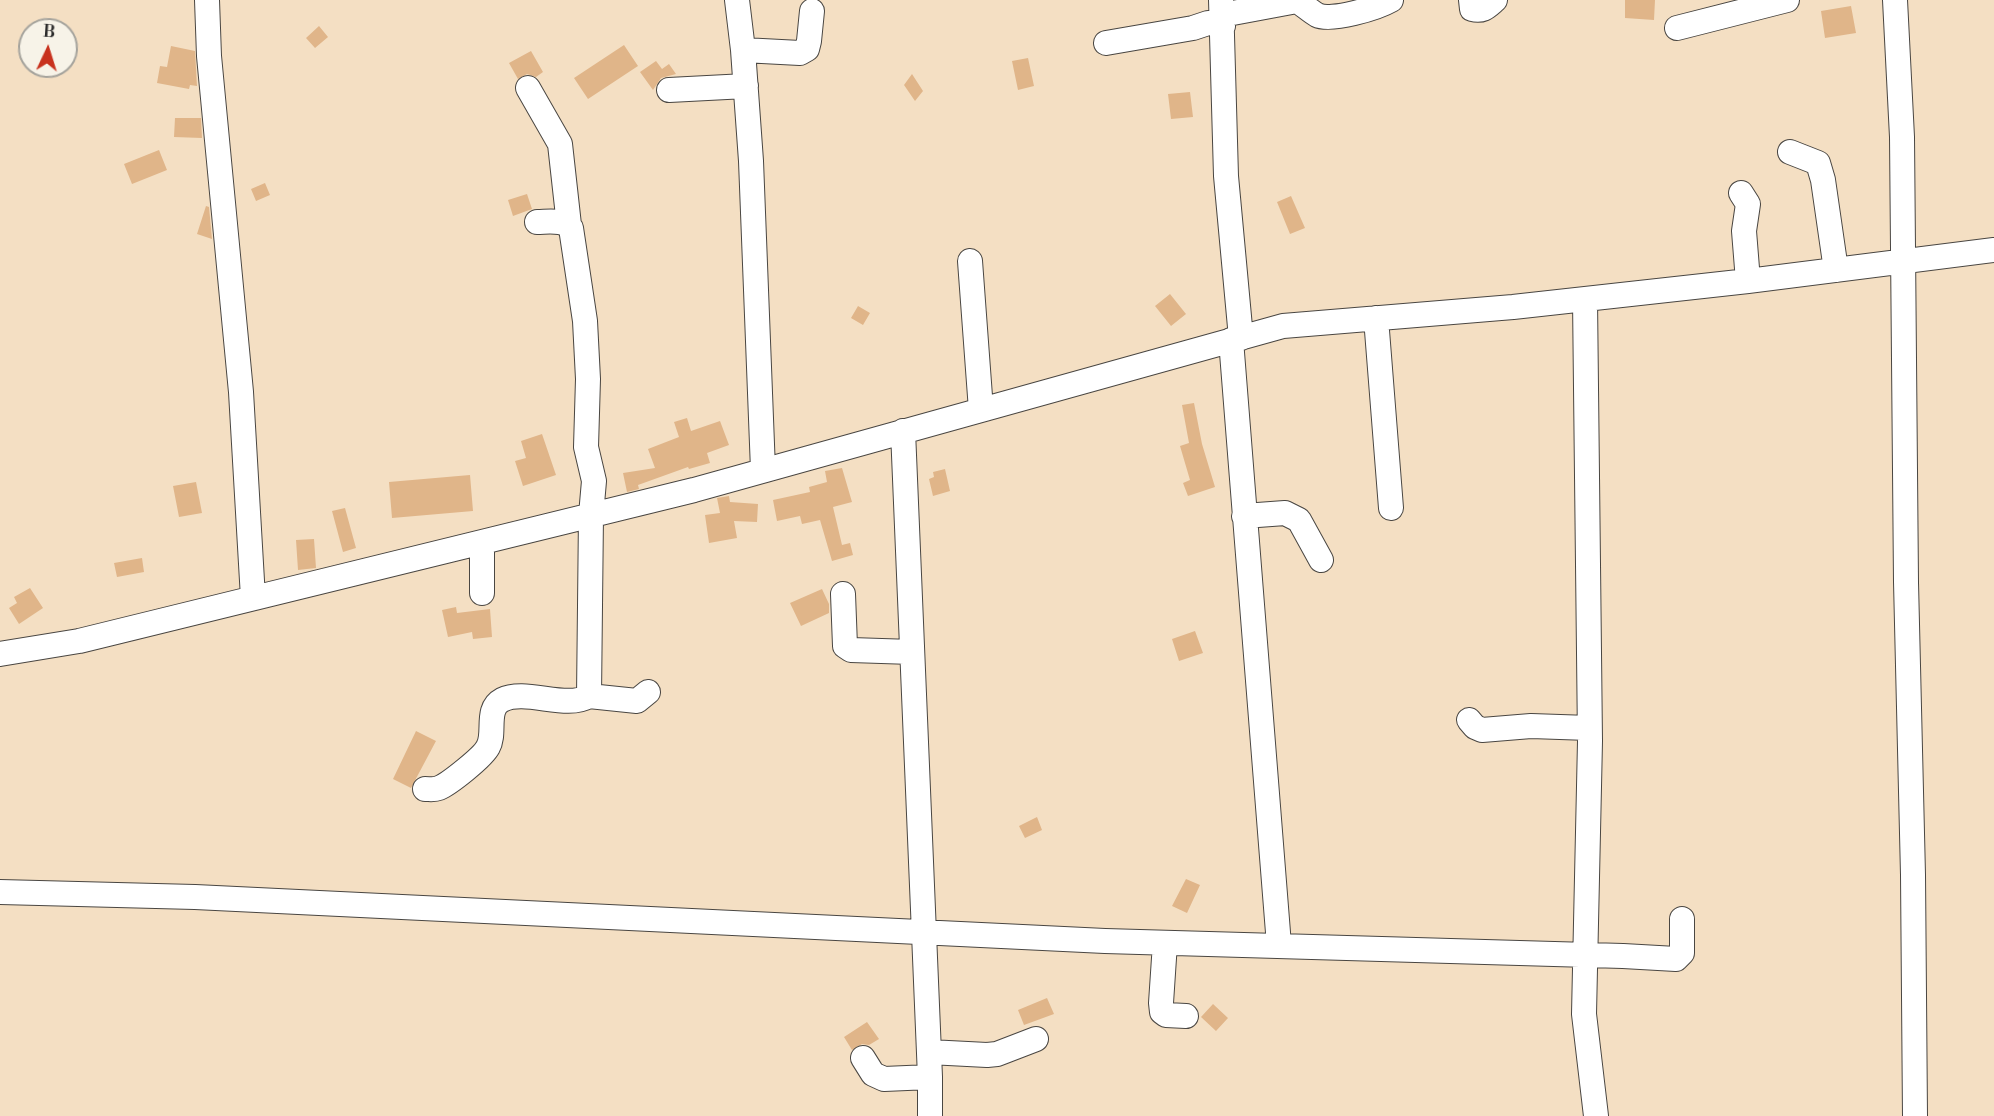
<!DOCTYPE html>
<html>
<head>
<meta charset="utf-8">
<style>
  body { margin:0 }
  #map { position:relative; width:1994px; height:1116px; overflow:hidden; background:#f4dfc3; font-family:"Libre Bodoni",serif }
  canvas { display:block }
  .north { position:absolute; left:18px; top:18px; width:60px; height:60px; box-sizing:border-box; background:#f7f3e8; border:2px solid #a5a39c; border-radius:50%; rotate:4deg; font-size:16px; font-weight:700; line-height:24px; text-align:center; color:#2b2b2b }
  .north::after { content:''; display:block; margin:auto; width:21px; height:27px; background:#c8321e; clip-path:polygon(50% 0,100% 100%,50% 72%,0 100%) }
</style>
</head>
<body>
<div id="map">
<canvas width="1994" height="1116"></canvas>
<div class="north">B</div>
</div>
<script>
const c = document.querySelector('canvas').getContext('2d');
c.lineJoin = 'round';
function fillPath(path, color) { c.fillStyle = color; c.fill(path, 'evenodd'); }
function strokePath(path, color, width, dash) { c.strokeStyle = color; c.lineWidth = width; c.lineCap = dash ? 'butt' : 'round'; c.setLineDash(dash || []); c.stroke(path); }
const building = new Path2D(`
  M1625,0H1655L1654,20L1625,18Z
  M1851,6L1856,33L1825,38L1821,11Z
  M319,26L328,37L315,48L306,38Z
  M624,45L638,66L588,99L574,78Z
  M171,46L195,51L197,86L190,85L189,89L157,83L160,66L167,67Z
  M531,51L543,72L536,77L527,74L518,79L509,63Z
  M1028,58L1034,86L1018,90L1012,61Z
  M656,61L662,69L669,64L676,74L661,78L653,90L640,72Z
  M912,74L923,91L915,101L904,85Z
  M1190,92L1193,117L1171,119L1168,94Z
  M175,118H201L202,138L174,137Z
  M159,150L167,170L132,184L124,164Z
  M265,183L270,195L256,201L251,189Z
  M527,194L532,209L513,216L508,200Z
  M1291,196L1305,228L1290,234L1277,202Z
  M206,206L209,207L212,239L197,234Z
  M1170,294L1186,314L1171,326L1155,306Z
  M858,306L870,313L863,325L851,318Z
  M1194,403L1202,444L1215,487L1188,496L1183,483L1190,480L1180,446L1189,443L1182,405Z
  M687,418L691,431L720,421L729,445L707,453L710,463L689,469L688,467L638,485L639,489L627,492L623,473L655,468L648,449L679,437L674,422Z
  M542,434L556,475L523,486L515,461L526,458L521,441Z
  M842,468L852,502L833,507L842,545L850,543L853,555L832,561L820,520L802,524L800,516L777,521L773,500L810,492L809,487L827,482L825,471Z
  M945,469L950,491L933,496L929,479L934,477L933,472Z
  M470,475L473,511L392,518L389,482Z
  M196,482L202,513L179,517L173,486Z
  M729,496L730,502L758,504L757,522L734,521L737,538L709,543L705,515L720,513L717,498Z
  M345,508L356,548L343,552L332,511Z
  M314,539L316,568L298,570L296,540Z
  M142,558L144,572L117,577L114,563Z
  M30,588L43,608L19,624L9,608L17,603L14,597Z
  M822,589L829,604V613L801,626L790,603Z
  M456,607L457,613L490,609L492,637L473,639L472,632L448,637L442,610Z
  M1195,631L1203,653L1179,661L1172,639Z
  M416,731L436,741L411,788L393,779Z
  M1037,817L1042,830L1025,838L1019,826Z
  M1186,879L1200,885L1187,913L1172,906Z
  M1047,998L1054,1014L1024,1025L1018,1010Z
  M1213,1004L1228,1018L1216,1031L1201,1017Z
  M867,1022L879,1039L869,1045L862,1044L852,1050L844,1037Z`);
const minor = new Path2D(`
  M207,0L209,56L241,392L253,598
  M737,0L743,50L751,161L763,470
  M1221,0L1226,176L1241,338
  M1471,0L1472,9C1483,12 1487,7 1495,0
  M1895,0L1902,137L1906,582L1913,875L1915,1116
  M1222,15L1297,1C1304,5 1310,11 1317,15C1331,22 1377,8 1391,0
  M1677,28L1787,0
  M1106,43L1193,28L1208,23H1214L1223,26
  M743,50L800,53L807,49L809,41L812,11
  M528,88L560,144L569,225
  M669,90L746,86
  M1790,152L1818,163L1823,180L1836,270
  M1741,193L1748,204L1744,231L1748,281
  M970,261L981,410
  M1585,299L1590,741L1584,1014L1596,1116
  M1376,318L1391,508
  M1231,340L1279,945
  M903,431L930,1077V1116
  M1244,516L1285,513L1299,520L1321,560
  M482,542V593
  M843,594L845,646L851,650L912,652
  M0,654L79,641L694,490L1283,326L1513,307L1748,281L1994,250
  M589,696L637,701L648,692
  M1469,720L1475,727L1482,730L1531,726L1589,728
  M425,789C430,789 434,790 439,788C449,784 483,757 488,747C496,733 485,709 502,700C526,688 566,710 589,696L591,515L594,481L586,447L588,379L585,321L571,228C563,219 548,222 537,222
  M0,892L195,897L1105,941L1623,956L1676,959L1682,953V919
  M1165,943L1161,1003L1162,1012L1166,1015L1186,1016
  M929,1052L987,1055L997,1054L1036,1039
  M863,1058L873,1074L884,1079L930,1077`);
fillPath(building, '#e0b589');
strokePath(minor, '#494642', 26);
strokePath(minor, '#fff', 24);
</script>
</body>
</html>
